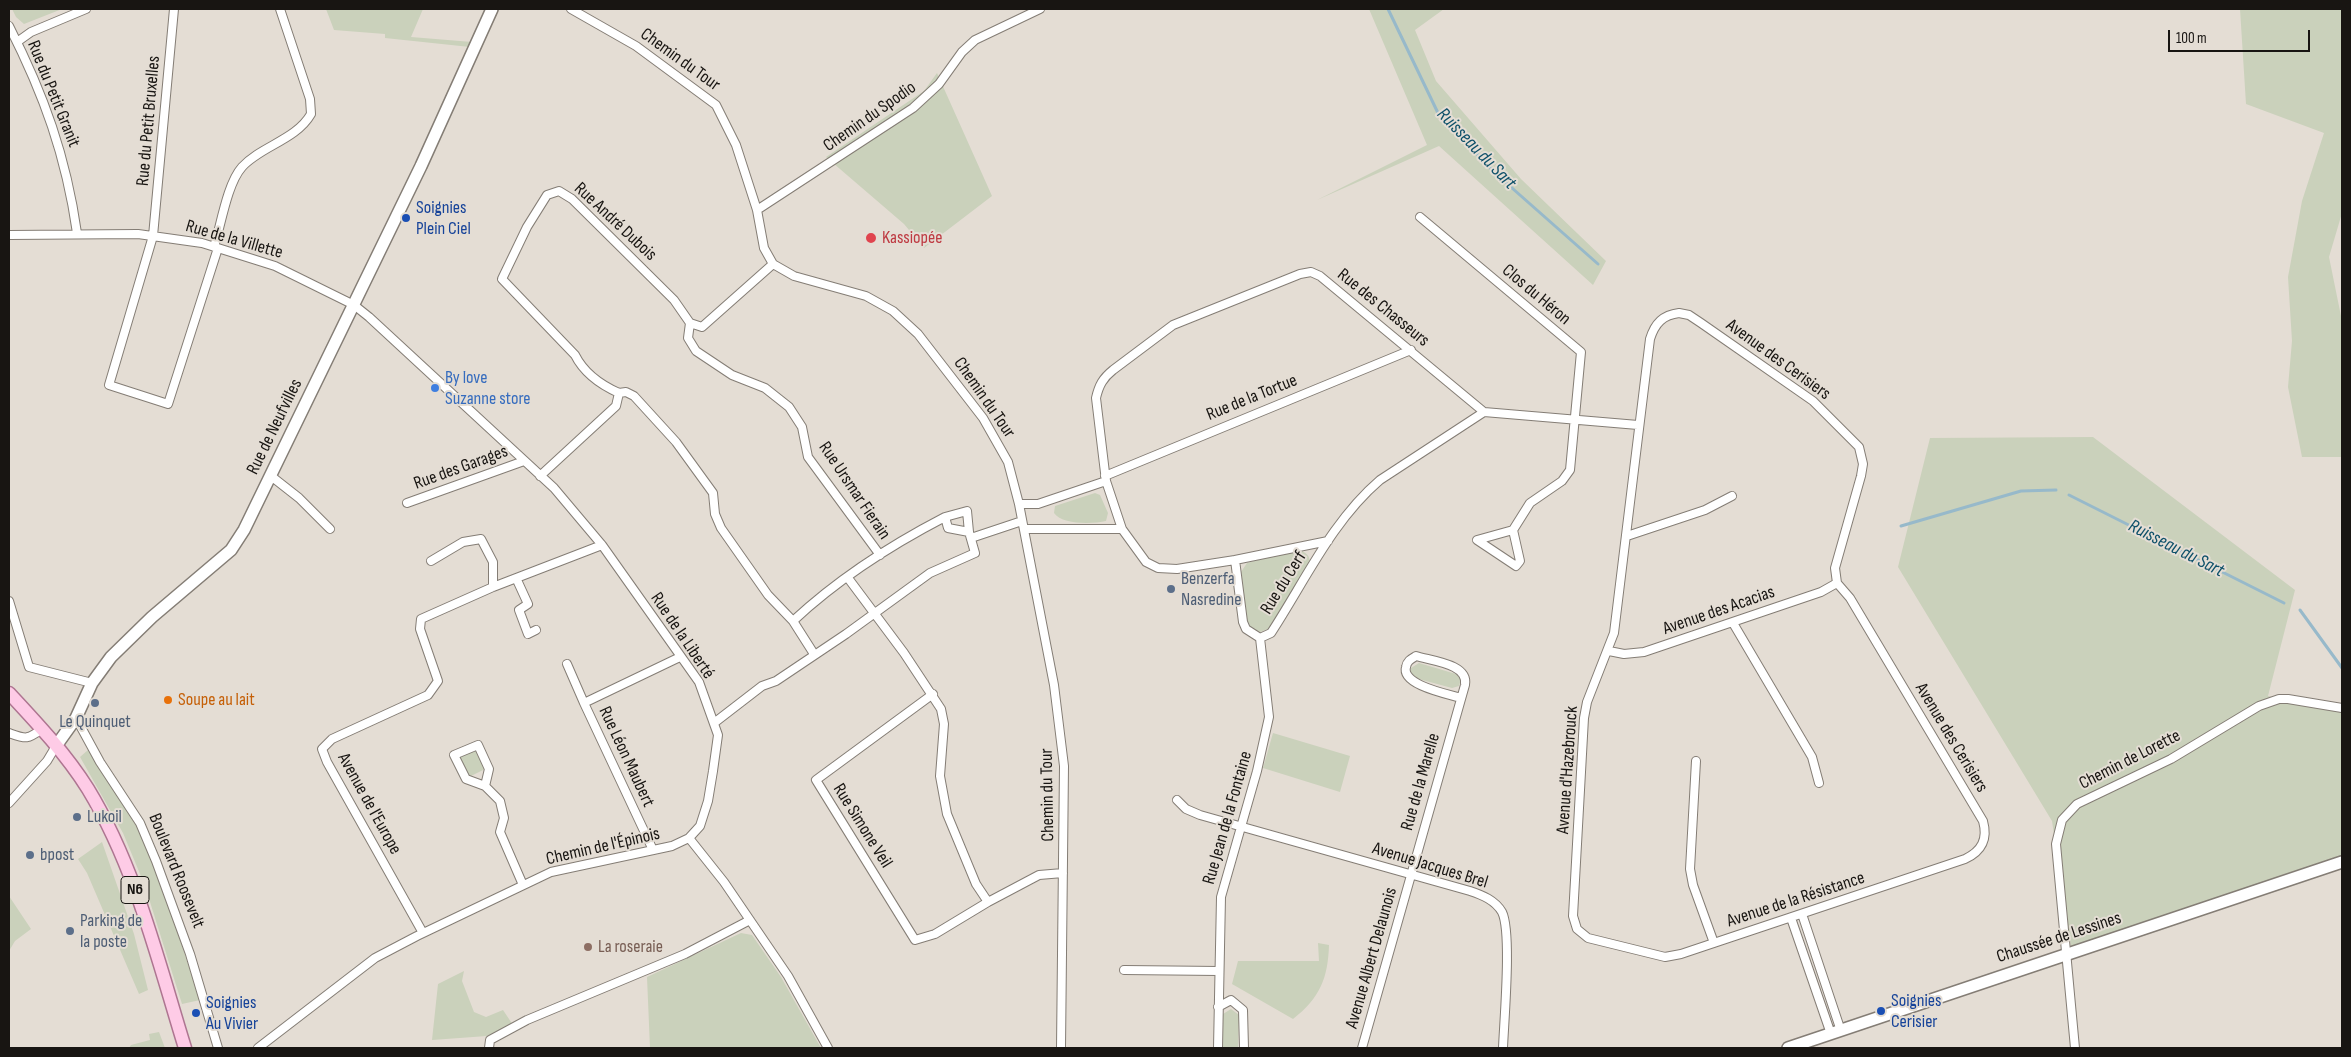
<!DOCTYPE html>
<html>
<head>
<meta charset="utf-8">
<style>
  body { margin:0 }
  #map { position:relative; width:2351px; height:1057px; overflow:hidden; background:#e4ddd4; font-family:"Sofia Sans Condensed",sans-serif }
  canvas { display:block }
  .frame { position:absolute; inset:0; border:10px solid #181512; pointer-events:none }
  .scale { position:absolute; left:2168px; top:30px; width:142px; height:22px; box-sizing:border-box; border:2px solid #181512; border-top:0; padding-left:6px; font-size:15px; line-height:18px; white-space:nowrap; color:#181512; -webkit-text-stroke:4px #e4ddd4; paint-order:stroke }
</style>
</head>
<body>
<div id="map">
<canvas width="2351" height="1057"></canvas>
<div class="frame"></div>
<div class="scale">100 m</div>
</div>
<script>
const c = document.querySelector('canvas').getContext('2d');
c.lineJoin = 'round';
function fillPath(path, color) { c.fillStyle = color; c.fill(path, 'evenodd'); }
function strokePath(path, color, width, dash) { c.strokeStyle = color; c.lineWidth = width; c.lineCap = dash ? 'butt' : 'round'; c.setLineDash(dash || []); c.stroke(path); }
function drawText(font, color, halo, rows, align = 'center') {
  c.font = font + ' "Sofia Sans Condensed",sans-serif'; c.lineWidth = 4; c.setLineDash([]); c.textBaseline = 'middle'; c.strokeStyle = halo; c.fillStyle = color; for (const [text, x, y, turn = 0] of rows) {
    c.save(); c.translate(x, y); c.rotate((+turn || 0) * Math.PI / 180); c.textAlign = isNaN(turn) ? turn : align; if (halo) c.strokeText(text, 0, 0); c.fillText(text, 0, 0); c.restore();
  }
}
const green = new Path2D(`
  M12,9H62L24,24L16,17Z
  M326,9H423L411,37L472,42L470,47L385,38V34L334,30Z
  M1369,9H1444L1415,30L1436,81L1521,179L1606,261L1593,285L1439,146L1317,200L1427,145Z
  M2240,9H2342V213L2329,257L2342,321V457H2302L2288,387L2292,341L2288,277L2302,201L2324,133L2246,104Z
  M937,73L992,196L924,248L904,224L826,157L924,91Z
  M2093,437L2295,590L2268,696L2342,711V857L2071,947L2052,821L1898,567L1930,438Z
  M1095,493L1100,495L1108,513L1106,521C1093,524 1062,525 1054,513L1055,506Z
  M1296,550C1306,551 1312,556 1309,567L1268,629L1260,632L1251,629L1247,620L1241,572L1247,563Z
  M1419,663L1456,674L1461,679L1459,686L1452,688L1415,678L1411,674V668Z
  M1273,733L1350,756L1340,792L1263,768Z
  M477,749L485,769L469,777L460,757Z
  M88,750L137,826L161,883L200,1000L182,1004L145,886L123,833L80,757Z
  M102,842L134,934L148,990L139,994L87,873L78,859Z
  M9,896L31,929L15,941L9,951Z
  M741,933L752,935L781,977L821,1048H650L647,977Z
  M1318,943L1329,945C1328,978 1320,998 1293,1019L1232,984L1238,961H1319Z
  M464,971L462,981L474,1012L486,1017L503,1010L513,1025L487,1036L432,1040L438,984Z
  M1231,1009L1239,1015L1238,1048H1222L1223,1014Z
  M159,1032L165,1048H129L131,1045L150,1040L149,1034Z`);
const stream = new Path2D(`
  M1388,9L1438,113L1495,173L1598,264
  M2069,495L2284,603
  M1901,526L2021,491L2056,490
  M2300,610L2342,668`);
const street = new Path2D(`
  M174,9L153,236L109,385L168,404L218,248
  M571,9L636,46L716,105L736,145L757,210L764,248L773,264L794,276L866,296L893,311L918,334L983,418L1008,462L1019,504L1054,685L1064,766L1061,1048
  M9,26C44,95 66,156 77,233
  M17,42L31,32L86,9
  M757,210L913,108L939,84L962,52L975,40L1040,9
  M1420,217L1581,352L1570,470L1562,481L1530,503L1513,530L1520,561L1516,566L1477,540L1513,530
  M9,235L138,234L202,243L275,266L354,305L369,317L554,488L602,545L699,682L718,735L713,771L708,801L700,826L689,838L672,846L551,872L417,936L375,958L258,1048
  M214,247C221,225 227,184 242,167C261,146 296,140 311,114L310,99L280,9
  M1679,313L1689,315L1701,323L1813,401L1859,447L1863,464L1861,476L1835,568L1837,583L1850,598L1983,821C1988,839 1982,851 1965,859L1681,954L1665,957L1588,938L1577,929L1573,916L1584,718L1587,702L1614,633L1650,339C1655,323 1663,315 1679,313Z
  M690,323L688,338L696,351L732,375L765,388L789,407L802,427L808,457L880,555
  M690,323L702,327L773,264
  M619,393C601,385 584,373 575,355L502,279L527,227L547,195L559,191L572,199L674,300L690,323
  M271,476L299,498L330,529
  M540,476L616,406L619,393L626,392L634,396L676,442L713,493L715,514L721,528L768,595L793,621L814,654
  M1105,476L1411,350
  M407,503L524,461
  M1019,504H1038L1106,481
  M945,517L967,511L969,532
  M1024,529H1122
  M1627,536L1705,510L1732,496
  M971,538L1022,521
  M1235,560L1177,569L1158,568L1146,562L1122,529L1106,481L1096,398C1099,385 1103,378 1113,370L1173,325L1300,274L1311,272L1320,276L1484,412L1638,425
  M431,561L463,542L481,539L493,562V587
  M848,578L904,653L941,709L944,724L940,776L947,814L976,884L988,902L1039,875L1063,873
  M517,580L528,604L519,610L528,634L536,630
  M9,601L29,667L92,683
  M1733,623L1812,757L1819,783
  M1260,638L1271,633C1305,581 1332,521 1380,480L1484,412
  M1260,638L1246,629L1243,622L1235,560L1328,541
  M1609,651L1624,654L1644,652L1821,592L1837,583
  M567,664L584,703
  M933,694L816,780L915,940L935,934L988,902
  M76,718L100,762L140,823L156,861L190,954L218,1048
  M714,723L762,686L776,681L846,634L930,573L975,553L969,532L948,528L945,517C891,545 838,579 793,621
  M9,733C26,739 27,740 42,729
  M1696,761L1690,869L1693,885L1714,943
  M485,786L466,779L454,755L478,745L489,769L485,786L500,801L504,818L500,832L523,885
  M1177,800L1186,809L1200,815L1470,891C1482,895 1495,900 1502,912C1512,932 1504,1021 1503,1048
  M9,803L47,761L56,746
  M689,838L724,882L788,976L828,1048
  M653,850L584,703L680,657
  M1802,914L1841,1031
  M1791,918L1831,1034
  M423,933L327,762L322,749L332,739L428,695L438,681L420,629L421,619L493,587L602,545
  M1124,970L1219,971
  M1218,1007L1231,1000L1243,1010L1244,1048
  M489,1048L490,1040L527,1020L685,954L750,920
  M1218,1048L1221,897L1257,771L1269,717L1260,638
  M1362,1048L1465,685C1469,664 1432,661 1416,656C1411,659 1407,661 1406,667C1401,685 1448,694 1461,698
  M2075,1048L2056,844L2062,820L2077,804L2171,759L2259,706L2279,699H2288L2342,708`);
const secondary = new Path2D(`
  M56,746L76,718L92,683L111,657L152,617L231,550L244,530L421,166L492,9
  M1788,1048L2342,862`);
const primary = new Path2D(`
  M9,693C37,723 66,754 88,789C136,868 158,961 185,1048`);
const markers = [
  [406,218,5,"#1a4fb4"],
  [871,238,6,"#e0444e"],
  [435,388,5,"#3f7fe0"],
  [1171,589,5,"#5c6f8a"],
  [168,700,5,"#e8710a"],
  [95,703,5,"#5c6f8a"],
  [77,817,5,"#5c6f8a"],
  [30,855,5,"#5c6f8a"],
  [70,931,5,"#5c6f8a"],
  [588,947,5,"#8d6e63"],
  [1881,1011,5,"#1a4fb4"],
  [196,1013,5,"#1a4fb4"]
];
const shields = [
  [135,890,28]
];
const shieldNames = [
  ["N6",135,890]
];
const streetNames = [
  ["Chemin du Tour",680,60,36],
  ["Rue du Petit Granit",53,94,68],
  ["Chemin du Spodio",870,117,-35],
  ["Rue du Petit Bruxelles",149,121,-85],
  ["Rue André Dubois",615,222,43],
  ["Rue de la Villette",234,240,16],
  ["Clos du Héron",1536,295,40],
  ["Rue des Chasseurs",1383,308,39],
  ["Avenue des Cerisiers",1778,360,36],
  ["Chemin du Tour",984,398,55],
  ["Rue de la Tortue",1252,398,-22],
  ["Rue de Neufvilles",275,427,-64],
  ["Rue des Garages",461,468,-20],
  ["Rue Ursmar Fierain",854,491,56],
  ["Rue du Cerf",1284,583,-58],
  ["Avenue des Acacias",1719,611,-19],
  ["Rue de la Liberté",682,636,56],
  ["Avenue des Cerisiers",1951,738,59],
  ["Rue Léon Maubert",626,757,65],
  ["Chemin de Lorette",2130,760,-27],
  ["Avenue d'Hazebrouck",1568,770,-86],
  ["Rue de la Marelle",1421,782,-74],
  ["Chemin du Tour",1048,795,-91],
  ["Avenue de l'Europe",369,804,61],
  ["Rue Jean de la Fontaine",1228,818,-74],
  ["Rue Simone Veil",862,826,58],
  ["Chemin de l'Épinois",603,847,-13],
  ["Avenue Jacques Brel",1430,866,17],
  ["Boulevard Roosevelt",176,871,68],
  ["Avenue de la Résistance",1796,900,-18],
  ["Chaussée de Lessines",2059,938,-18],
  ["Avenue Albert Delaunois",1372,958,-74]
];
const transitNames = [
  ["Soignies",416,208],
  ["Plein Ciel",416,229],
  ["Soignies",1891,1001],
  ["Cerisier",1891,1022],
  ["Soignies",206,1003],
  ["Au Vivier",206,1024]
];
const healthNames = [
  ["Kassiopée",882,238]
];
const shopNames = [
  ["By love",445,378],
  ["Suzanne store",445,399]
];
const serviceNames = [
  ["Benzerfa",1181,579],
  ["Nasredine",1181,600],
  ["Le Quinquet",95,722,"center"],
  ["Lukoil",87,817],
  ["bpost",40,855],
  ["Parking de",80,921],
  ["la poste",80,942]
];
const foodNames = [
  ["Soupe au lait",178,700]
];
const educationNames = [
  ["La roseraie",598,947]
];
const waterNames = [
  ["Ruisseau du Sart",1476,149,46],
  ["Ruisseau du Sart",2176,549,27]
];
fillPath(green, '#cad1bb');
strokePath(stream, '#97b9ca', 3);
strokePath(street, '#847d75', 10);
strokePath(secondary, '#847d75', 14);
strokePath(primary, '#ae7591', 15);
strokePath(street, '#fff', 8);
strokePath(secondary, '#fff', 11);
strokePath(primary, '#fecbe6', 12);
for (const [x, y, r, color] of markers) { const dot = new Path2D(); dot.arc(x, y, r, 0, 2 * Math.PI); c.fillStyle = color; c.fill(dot); strokePath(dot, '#e4ddd4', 2); }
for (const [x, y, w] of shields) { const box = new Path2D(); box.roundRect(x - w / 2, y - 13.5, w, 27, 4); c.fillStyle = '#e4ddd4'; c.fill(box); strokePath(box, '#181512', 1); }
drawText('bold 16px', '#181512', null, shieldNames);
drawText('18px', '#181512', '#e4ddd4', streetNames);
drawText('18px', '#164399', '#e4ddd4', transitNames, 'left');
drawText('18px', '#be3a42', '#e4ddd4', healthNames, 'left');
drawText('18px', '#366cbe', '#e4ddd4', shopNames, 'left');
drawText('18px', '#4e5e75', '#e4ddd4', serviceNames, 'left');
drawText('18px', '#c56008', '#e4ddd4', foodNames, 'left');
drawText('18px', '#785e54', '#e4ddd4', educationNames, 'left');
drawText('italic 19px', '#0f516a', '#e4ddd4', waterNames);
</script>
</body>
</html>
